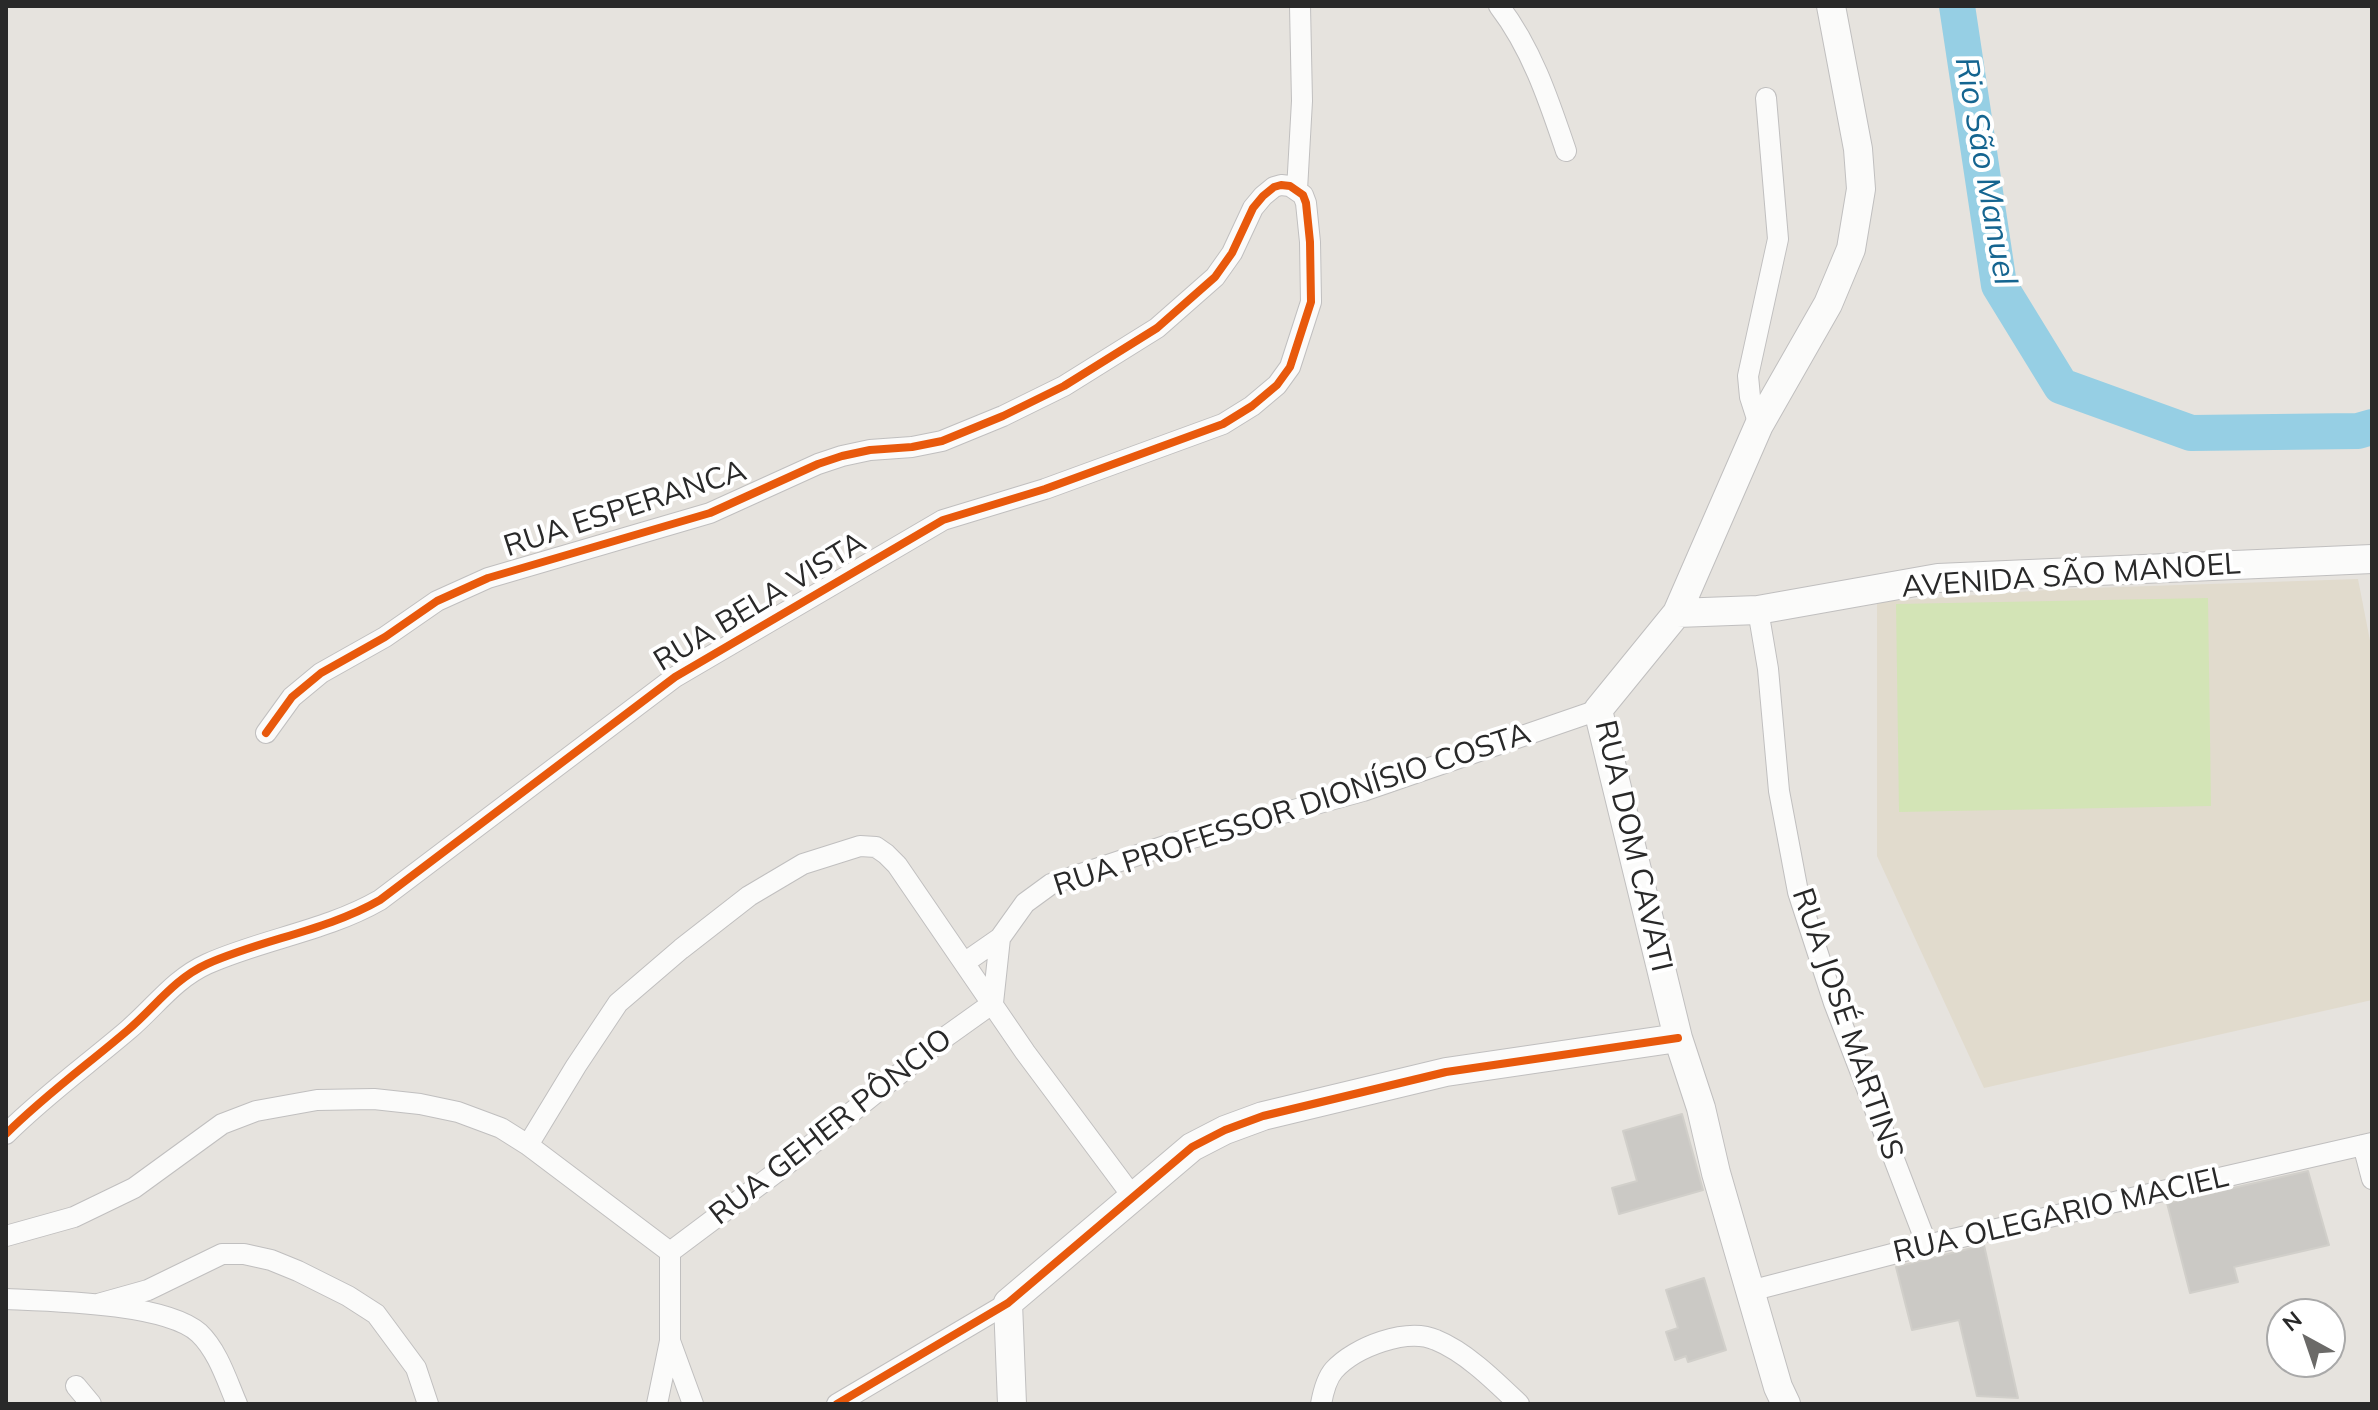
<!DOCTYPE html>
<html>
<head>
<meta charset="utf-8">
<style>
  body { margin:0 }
  #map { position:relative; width:2378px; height:1410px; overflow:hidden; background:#e6e3de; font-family:Mulish,sans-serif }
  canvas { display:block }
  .frame { position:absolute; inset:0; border:8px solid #292929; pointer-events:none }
  .north { position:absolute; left:2266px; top:1298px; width:80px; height:80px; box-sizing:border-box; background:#fff; border:2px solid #a9a9a9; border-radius:50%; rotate:320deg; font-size:22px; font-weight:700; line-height:32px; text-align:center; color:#292929 }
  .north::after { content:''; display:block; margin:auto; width:28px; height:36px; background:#6b6a68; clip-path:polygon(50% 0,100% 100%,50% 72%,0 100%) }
</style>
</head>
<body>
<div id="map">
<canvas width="2378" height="1410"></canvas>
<div class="frame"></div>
<div class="north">N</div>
</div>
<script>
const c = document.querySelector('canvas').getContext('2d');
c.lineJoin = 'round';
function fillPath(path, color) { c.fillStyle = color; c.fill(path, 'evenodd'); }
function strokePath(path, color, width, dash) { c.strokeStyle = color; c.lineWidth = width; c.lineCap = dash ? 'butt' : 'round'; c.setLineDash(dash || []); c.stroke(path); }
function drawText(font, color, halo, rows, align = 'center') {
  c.font = font + ' Mulish,sans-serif'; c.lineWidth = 8; c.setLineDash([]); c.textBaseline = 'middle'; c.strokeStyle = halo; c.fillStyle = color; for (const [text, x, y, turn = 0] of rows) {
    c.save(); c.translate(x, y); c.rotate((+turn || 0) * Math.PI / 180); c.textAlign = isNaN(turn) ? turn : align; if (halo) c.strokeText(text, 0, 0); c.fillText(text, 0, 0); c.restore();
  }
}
const education = new Path2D(`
  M2358,579L2372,651V1000L1984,1088L1877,856V602L2061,589Z`);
const pitch = new Path2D(`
  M2208,598L2211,806L1899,812L1896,604Z`);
const river = new Path2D(`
  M1957,6L1999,285L2061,386L2191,433L2358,431L2372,427`);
const building = new Path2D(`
  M1682,1114L1703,1190L1619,1214L1612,1188L1637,1181L1623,1131Z
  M2308,1171L2329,1245L2234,1267L2238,1282L2190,1293L2167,1203Z
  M1984,1245L2018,1398L1977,1396L1959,1320L1912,1330L1896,1267Z
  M1704,1278L1726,1350L1688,1362L1686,1356L1675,1360L1666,1332L1678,1328L1666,1290Z`);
const street = new Path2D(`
  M1499,6C1532,49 1549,101 1566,151
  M1297,190L1302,101L1300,6
  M1759,425L1750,397L1748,376L1778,239L1766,98
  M1758,610L1768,669L1779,791L1798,892L1834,1003L1927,1245
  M964,963L1000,938L1025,903L1051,884L1174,843L1363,791L1598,710
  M6,1134C44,1096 87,1065 128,1030C155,1007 174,979 207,964C263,939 326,931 380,900L675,677L943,520L1045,489L1223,424L1252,406L1277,385L1290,367L1311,302L1310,242L1306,203L1303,195L1290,186L1281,185L1274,187L1263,196L1253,208L1232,253L1215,277L1157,328L1064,386L1003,416L942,441L912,447L870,450L842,456L818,464L710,513L488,578L437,601L385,637L321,673L292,697L266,733
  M528,1145L576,1066L618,1003L681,949L749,896L803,864L860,846L876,847L886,854L897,865L1025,1052L1133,1197
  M2363,1145L2372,1179
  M6,1236L74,1217L134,1188L222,1124L256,1111L317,1100L374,1099L420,1104L458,1112L501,1128L528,1145L670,1252
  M670,1252L786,1165L944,1038L993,1003L1000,938
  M1750,1291L1927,1245L2372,1143
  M6,1299C52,1301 166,1303 199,1333C218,1351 227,1381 237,1404
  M98,1304L148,1290L222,1254H244L271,1260L298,1271L348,1296L376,1314L416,1368L428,1404
  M670,1341L693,1404
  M76,1386L91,1404
  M657,1404L670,1341V1252
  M837,1404L1008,1303
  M1321,1404C1323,1393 1326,1379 1334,1370C1355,1347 1407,1327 1436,1340C1466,1352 1496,1382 1519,1404`);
const secondary = new Path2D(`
  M1677,613L1758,610L1938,578L2372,559
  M1012,1404L1008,1303L1192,1147L1225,1130L1263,1116L1446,1072L1678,1038
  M1786,1404L1778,1387L1716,1173L1701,1108L1678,1038L1598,710L1677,613L1759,425L1828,304L1851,249L1861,189L1858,149L1831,6`);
const cycleway = new Path2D(`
  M6,1134C44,1096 87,1065 128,1030C155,1007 174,979 207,964C263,939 326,931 380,900L675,677L943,520L1045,489L1223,424L1252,406L1277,385L1290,367L1311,302L1310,242L1306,203L1303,195L1290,186L1281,185L1274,187L1263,196L1253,208L1232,253L1215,277L1157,328L1064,386L1003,416L942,441L912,447L870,450L842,456L818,464L710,513L488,578L437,601L385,637L321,673L292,697L266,733
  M837,1404L1008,1303L1192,1147L1225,1130L1263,1116L1446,1072L1678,1038`);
const streetNames = [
  ["RUA ESPERANCA",625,509,-18],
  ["AVENIDA SÃO MANOEL",2071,576,-4],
  ["RUA BELA VISTA",760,602,-31],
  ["RUA PROFESSOR DIONÍSIO COSTA",1292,810,-18],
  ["RUA DOM CAVATI",1633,846,77],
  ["RUA JOSÉ MARTINS",1847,1024,71],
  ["RUA GEHER PÔNCIO",831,1127,-38],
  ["RUA OLEGARIO MACIEL",2061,1215,-13]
];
const waterNames = [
  ["Rio São Manuel",1985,171,80]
];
fillPath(education, '#e1dbcd');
fillPath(pitch, '#d3e4b6');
strokePath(river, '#96cfe4', 36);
fillPath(building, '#cbc9c5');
strokePath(building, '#d1cfca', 2);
strokePath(street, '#c0bfbf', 22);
strokePath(secondary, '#c0bfbf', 30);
strokePath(street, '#fbfbfa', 20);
strokePath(secondary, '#fbfbfa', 28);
strokePath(cycleway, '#e8590c', 8);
drawText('30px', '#292929', '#fff', streetNames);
drawText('italic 32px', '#156590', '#fff', waterNames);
</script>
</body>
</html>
